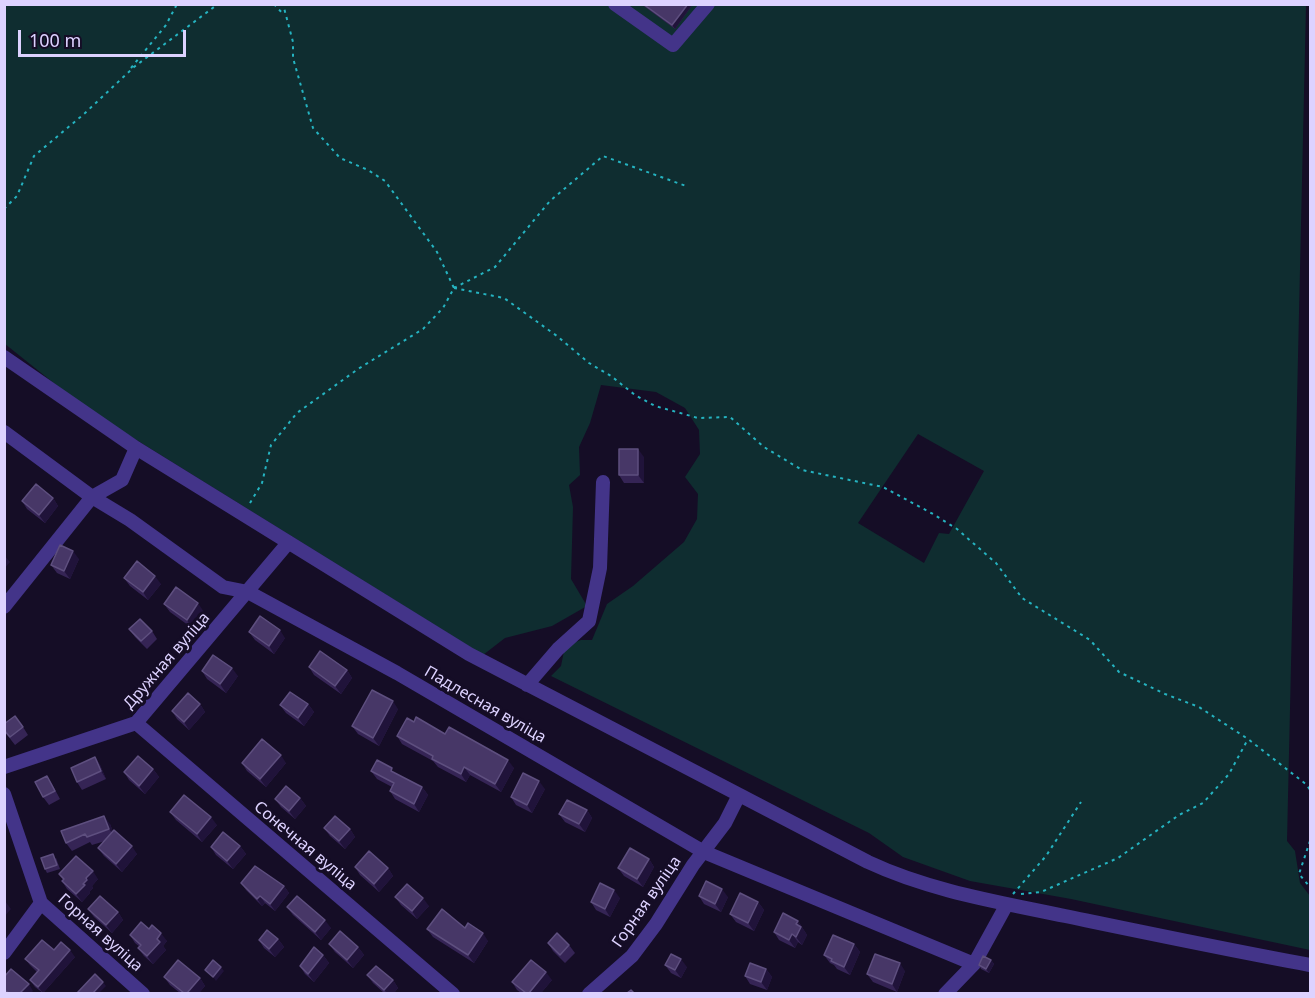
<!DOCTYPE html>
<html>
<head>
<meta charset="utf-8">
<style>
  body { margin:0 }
  #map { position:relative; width:1315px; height:998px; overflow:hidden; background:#150d26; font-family:"Noto Sans",sans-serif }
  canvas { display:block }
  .frame { position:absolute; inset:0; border:6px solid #ddd2ff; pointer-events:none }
  .scale { position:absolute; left:18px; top:30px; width:168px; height:27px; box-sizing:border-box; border:3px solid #ddd2ff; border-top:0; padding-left:8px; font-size:18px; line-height:21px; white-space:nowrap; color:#ddd2ff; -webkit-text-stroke:4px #150d26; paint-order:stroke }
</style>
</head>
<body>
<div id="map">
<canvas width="1315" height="998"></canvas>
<div class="frame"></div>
<div class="scale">100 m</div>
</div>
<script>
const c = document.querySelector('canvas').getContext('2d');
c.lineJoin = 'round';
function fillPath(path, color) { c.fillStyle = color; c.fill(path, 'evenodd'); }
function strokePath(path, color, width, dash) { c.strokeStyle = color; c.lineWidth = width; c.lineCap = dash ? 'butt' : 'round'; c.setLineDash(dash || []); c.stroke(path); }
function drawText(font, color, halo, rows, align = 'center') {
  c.font = font + ' "Noto Sans",sans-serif'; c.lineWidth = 6; c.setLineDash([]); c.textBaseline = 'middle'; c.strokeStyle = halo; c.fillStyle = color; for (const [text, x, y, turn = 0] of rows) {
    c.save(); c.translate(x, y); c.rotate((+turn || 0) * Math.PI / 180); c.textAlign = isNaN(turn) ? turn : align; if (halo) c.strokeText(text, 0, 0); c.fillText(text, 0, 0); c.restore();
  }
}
const green = new Path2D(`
  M4,5H1306L1287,841L1295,851L1300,883L1310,896V950L1071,899L970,881L903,857L869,833L551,676L561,666L565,646L581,640H592L607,604L633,586L684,542L697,519L698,494L685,477L700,454L699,430L685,408L656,392L601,385L590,423L579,447L580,475L569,485L573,507L571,579L587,606L552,626L505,638L483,655L85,408L5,344ZM918,434L984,471L949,534L939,533L924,563L858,523Z`);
const path = new Path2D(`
  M274,4L284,15
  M131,68L166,25L177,4
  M4,209L17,196L34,156L84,114L134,67L218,4
  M454,288L504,298L557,336L589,363L611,376L635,395L655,406L698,418L730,417L764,447L802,470L883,487L933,514L957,529L996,563L1022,598L1090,640L1119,672L1165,694L1199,707L1248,739L1307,785L1310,790
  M454,288L495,267L550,201L603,156L686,186
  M250,503L262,483L271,445L297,413L358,369L423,329L443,308L454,288L437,252L385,181L368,170L340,158L313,128L293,58V42L283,4
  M1310,841L1299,874L1310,887
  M1013,894L1046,856L1081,802
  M1021,894L1041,892L1118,858L1179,815L1203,803L1229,774L1248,739`);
const minor = new Path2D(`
  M615,4L673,45L708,4
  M4,357L136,448L469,654L868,862C930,891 999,902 1065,916C1147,933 1228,950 1310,965
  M4,432L92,497L130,520L223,587L248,592L397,673L704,852L974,964
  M4,607L92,497L122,480L136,448
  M527,685L558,649L589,621L600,568L603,482
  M136,723L453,994
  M4,767L136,723L288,543
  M4,794L41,903L143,994
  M4,953L41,903
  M589,994L632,956L656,924L693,865L725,823L739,795
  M945,994L974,964L1007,904`);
const wall = new Path2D(`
  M641,4H693L675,29Z
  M644,457V483H624L619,475Z
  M53,498L58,506L45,523L27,509L22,501Z
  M79,559L70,579L57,573L51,565Z
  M124,578L161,584L148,600L130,586Z
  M164,604L204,612L192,628L170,612Z
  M129,629L152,631L157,639L147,649L135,637Z
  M249,632L285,638L274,654L255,640Z
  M309,667L347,670L352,678L341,694L314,675Z
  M202,671L238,676L226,693L207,679Z
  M200,704L205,712L189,730L177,719L172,711Z
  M308,704L314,712L304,726L286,713L280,705Z
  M398,709L379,746L358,734L352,726Z
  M414,722L445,734L514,768L501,792L470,775L466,782L438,767L433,761L402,744L397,736Z
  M23,727L28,735L15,745L4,731Z
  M95,757L100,765L106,779L82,790L77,782Z
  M242,763H286L266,787L247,771Z
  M153,769L159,777L145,794L129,780L124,772Z
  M371,771L395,773L422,787L428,795L419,812L395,799L390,791L392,787L377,779Z
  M47,776L52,784L60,799L49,805L43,797Z
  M545,789L532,813L516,805L511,797Z
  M300,798L306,806L295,819L281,807L275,799Z
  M587,810L592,818L585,832L565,822L559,814Z
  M170,812L217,825L202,842L176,820Z
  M110,824L113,832L137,854L122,872L104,856L98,848L105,841L92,845L90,842L72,851L66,843L61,831Z
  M324,828L350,829L355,837L345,849L330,836Z
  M240,846L246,854L233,869L216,855L211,847Z
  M56,858L60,869L47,873L45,869Z
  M649,859L654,867L643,887L624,876L618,868Z
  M355,867L388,868L393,876L379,892L360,875Z
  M59,874L98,879L92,886L93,888L89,892L90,893L82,902L67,889L62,881L63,880Z
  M241,883L284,886L289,893L275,911L265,903L262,906L246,890Z
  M699,896L728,897L721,912L704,904Z
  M395,897L429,906L417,919L401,905Z
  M620,898L610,917L596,910L591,902Z
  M758,902L764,910L754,931L736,922L730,914Z
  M287,907L331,928L321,940L293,915Z
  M88,909L118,912L123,920L112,933L94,917Z
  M798,921L807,935L802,945L798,942L795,948L779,940L774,932Z
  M465,928L488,941L474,963L433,937L427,929Z
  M149,929L167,941L163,946L166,950L153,964L144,956L138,948L140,947L135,943L130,935Z
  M278,939L284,947L275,957L264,948L259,940Z
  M548,943L569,945L575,953L565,963L553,951Z
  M329,944L358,947L364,955L353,968L335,952Z
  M854,944L860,952L850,975L837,969L834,965L830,963L824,955Z
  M54,950L75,957L43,993L35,987L30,980L37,972L30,965L25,959Z
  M323,955L329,963L314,982L305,974L300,966Z
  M991,960L994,964L989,973L981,969L979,965Z
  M665,965L687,967L681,978L671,973Z
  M766,969L772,977L767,990L750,984L745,976Z
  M905,971L897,992L873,982L867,974Z
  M367,975L393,980L398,988L394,993H384L373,983Z
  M164,977L200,978L205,986L199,993H180L170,985Z
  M552,980L541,993H521L517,990L512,982Z`);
const shadedWall = new Path2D(`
  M688,4H693L675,29L672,25Z
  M638,449L644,457V483L638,475Z
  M53,498L58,506L45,523L39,515Z
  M73,551L79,559L70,579L64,571Z
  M4,555L10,562L4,569Z
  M155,576L161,584L148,600L143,592Z
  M198,603L204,612L192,628L187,620Z
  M280,630L285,638L274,654L269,646Z
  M232,668L238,676L226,693L220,684Z
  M347,670L352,678L341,694L335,686Z
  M393,701L398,709L379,746L373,738Z
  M200,704L205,712L189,730L184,722Z
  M308,704L314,712L304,726L298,718Z
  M281,755L286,763L266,787L260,779Z
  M95,757L100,765L106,779L101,771Z
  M508,760L514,768L501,792L495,784Z
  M464,767L470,775L466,782L461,774Z
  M153,769L159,777L145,794L139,786Z
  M539,781L545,789L532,813L527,805Z
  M422,787L428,795L419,812L414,804Z
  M300,798L306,806L295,819L289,811Z
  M587,810L592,818L585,832L579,824Z
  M104,816L110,824L115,837L109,829Z
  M211,817L217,825L202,842L197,834Z
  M350,829L355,837L345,849L339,841Z
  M132,846L137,854L122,872L116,864Z
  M240,846L246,854L233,869L227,861Z
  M649,859L654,867L643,887L637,879Z
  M388,868L393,876L379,892L374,884Z
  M93,871L98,879L92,886L93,888L89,892L90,893L82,902L76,894L83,884L86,878Z
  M284,886L289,893L275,911L270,904Z
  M722,889L728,897L721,912L715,904Z
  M614,890L620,898L610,917L605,909Z
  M260,896L265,903L262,906L257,899Z
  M423,898L429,906L417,919L412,911Z
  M5,901L11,909L4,917V902Z
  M758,902L764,910L754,931L748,923Z
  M118,912L123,920L112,933L106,925Z
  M325,920L331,928L321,940L315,932Z
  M798,921L807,935L802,945L796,937V924Z
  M161,933L167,941L163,946L166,950L153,964L147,956L157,939Z
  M483,933L488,941L474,963L468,955Z
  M792,934L798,942L795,948L789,940Z
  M278,939L284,947L275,957L269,949Z
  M854,944L860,952L850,975L844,967Z
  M358,947L364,955L353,968L347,960Z
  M70,950L75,957L43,993L38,987Z
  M323,955L329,963L314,982L308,974Z
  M681,959L687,967L681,978L675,970Z
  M991,960L994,964L989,973L986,969Z
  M900,963L905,971L897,992L892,984Z
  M221,967L224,971L216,981L213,977Z
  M766,969L772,977L767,990L761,982Z
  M546,972L552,980L541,993H529Z
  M200,978L205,986L199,993H187Z
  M393,980L398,988L394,993H387L384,990Z
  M103,982L106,986L99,993H93Z
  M29,984L33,991L31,993H20Z`);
const building = new Path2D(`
  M643,4H688L672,25Z
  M619,449H638V475H619Z
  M36,484L53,498L39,515L22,501Z
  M60,545L73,551L64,571L51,565Z
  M137,561L155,576L143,592L124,578Z
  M176,587L198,603L187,620L164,604Z
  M260,616L280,630L269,646L249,632Z
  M140,619L152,631L141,641L129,629Z
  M320,651L347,670L335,686L309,667Z
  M213,655L232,668L220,684L202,671Z
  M372,690L393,701L373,738L352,726Z
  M290,692L308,704L298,718L280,705Z
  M188,693L200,704L184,722L172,711Z
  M15,716L23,727L10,737L4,730V724Z
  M416,717L445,734L449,727L508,760L495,784L464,767L461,774L432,759L433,756L397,736L407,718L414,722Z
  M262,739L281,755L260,779L242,763Z
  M138,756L153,769L139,786L124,772Z
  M95,757L101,771L77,782L71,768Z
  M377,760L392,768L391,771L422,787L414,804L390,791L394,783L371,771Z
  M523,773L539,781L527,805L511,797Z
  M47,776L55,791L43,797L35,782Z
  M286,786L300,798L289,811L275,799Z
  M184,795L211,817L197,834L170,812Z
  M567,800L587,810L579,824L559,814Z
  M104,816L109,829L87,837L85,834L66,843L61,831Z
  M335,816L350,829L339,841L324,828Z
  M114,830L132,846L116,864L98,848Z
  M223,832L240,846L227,861L211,847Z
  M630,848L649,859L637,879L618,868Z
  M369,851L388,868L374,884L355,867Z
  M53,854L57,865L45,869L41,858Z
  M76,856L93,871L86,878L87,880L83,884L85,885L76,894L62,881L64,879L59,874Z
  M255,866L284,886L270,904L260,896L257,899L241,883Z
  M706,881L722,889L715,904L699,896Z
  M600,883L614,890L605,909L591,902Z
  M407,884L423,898L412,911L395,897Z
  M740,893L758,902L748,923L730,914Z
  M100,896L118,912L106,925L88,909Z
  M297,896L325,920L315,932L287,907Z
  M442,909L465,928L468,923L483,933L468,955L427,929Z
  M783,913L798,921L796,924L801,927L796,937L792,934L789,940L774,932Z
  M141,922L149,929L152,925L161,933L157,939L160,942L147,956L138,948L141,945L130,935Z
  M267,930L278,939L269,949L259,940Z
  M340,931L358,947L347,960L329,944Z
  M557,933L569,945L560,955L548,943Z
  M833,935L854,944L844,967L831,961L832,959L824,955Z
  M42,940L54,950L61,942L70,950L38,987L30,980L39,970L25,959Z
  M314,947L323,955L308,974L300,966Z
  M671,954L681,959L675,970L665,965Z
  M875,954L900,963L892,984L867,974Z
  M983,956L991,960L986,969L979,965Z
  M178,960L200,978L187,993H184L164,977Z
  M213,960L221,967L213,977L205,970Z
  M531,960L546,972L529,993H526L512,982Z
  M750,963L766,969L761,982L745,976Z
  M376,966L393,980L384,990L367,975Z
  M11,969L29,984L20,993H9L6,991L4,993V977Z
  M95,974L103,982L93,993H77Z
  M631,990L634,993H627Z`);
const streetNames = [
  ["Дружная вуліца",167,661,-49],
  ["Падлесная вуліца",485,705,30],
  ["Сонечная вуліца",305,846,40],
  ["Горная вуліца",647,902,-55],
  ["Горная вуліца",100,933,42]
];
fillPath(green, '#0f2d30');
strokePath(path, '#25b3c0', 2, [3, 4.5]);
strokePath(minor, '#433489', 14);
fillPath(wall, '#352455');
fillPath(shadedWall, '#20133a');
fillPath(building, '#473767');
strokePath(building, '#5e4f7f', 1.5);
drawText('16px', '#ddd2ff', '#150d26', streetNames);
</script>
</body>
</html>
